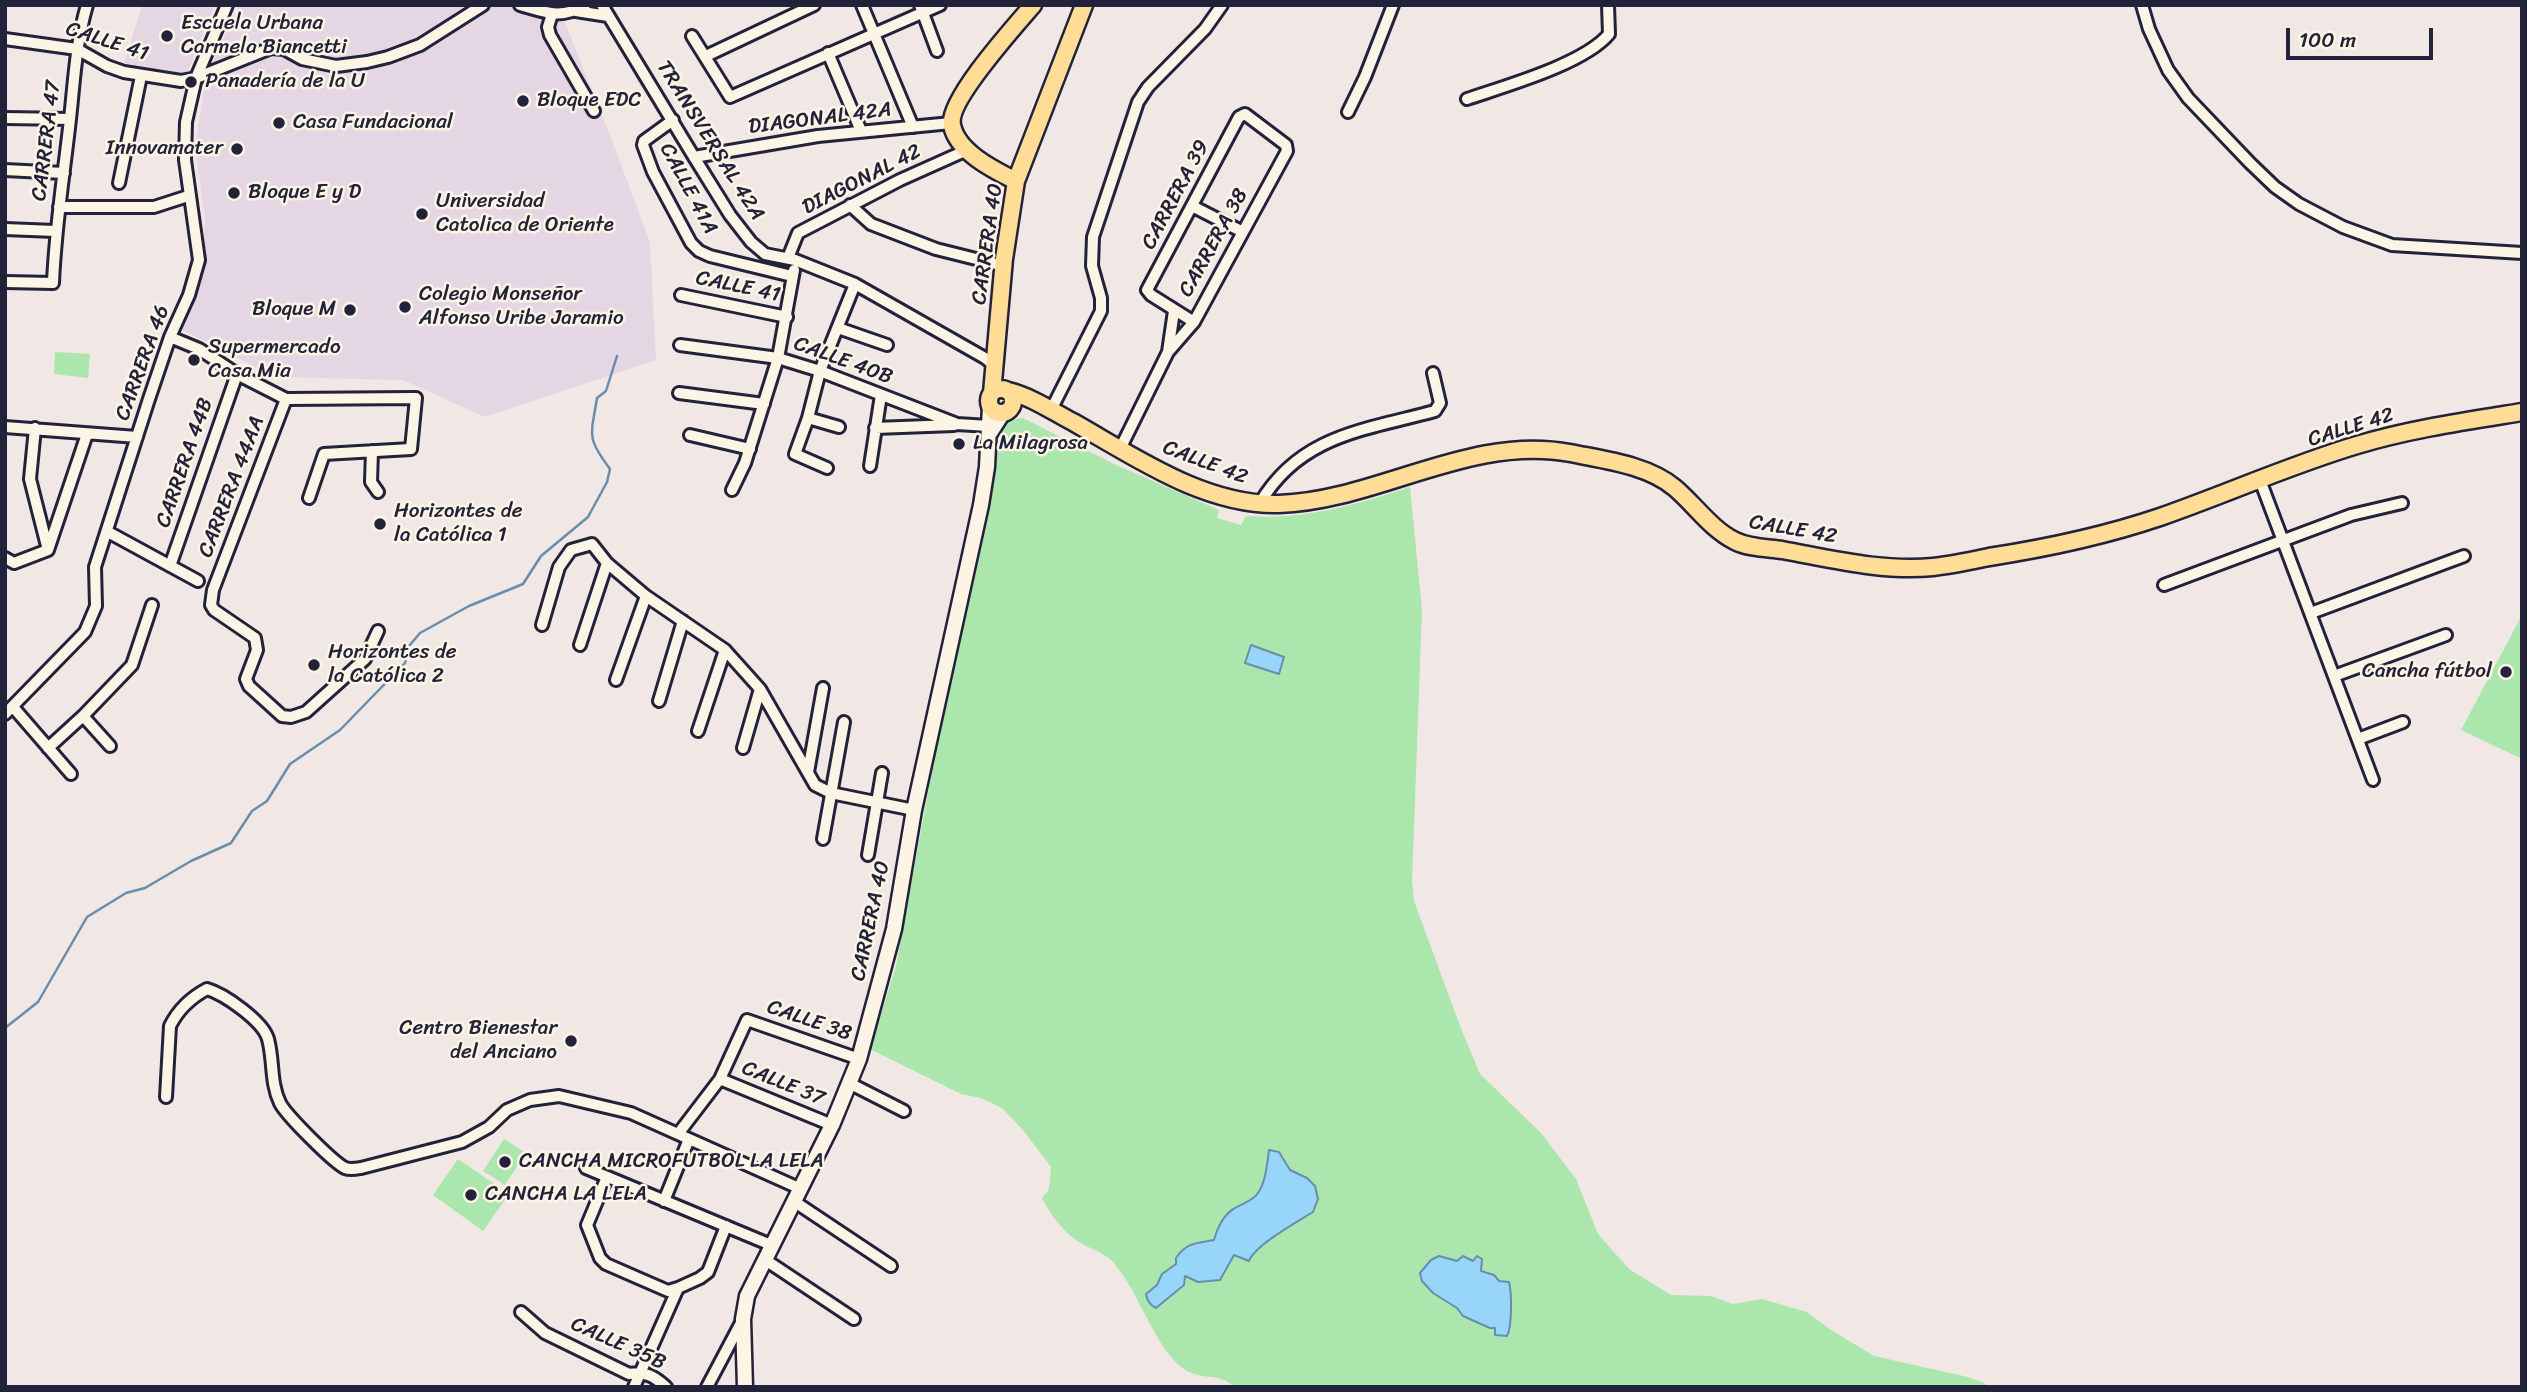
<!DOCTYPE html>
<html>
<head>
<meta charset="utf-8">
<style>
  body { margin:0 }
  #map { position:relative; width:2527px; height:1392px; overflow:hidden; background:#f1e7e4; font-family:Sriracha,sans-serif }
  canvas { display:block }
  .frame { position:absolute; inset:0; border:7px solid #22223b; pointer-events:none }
  .scale { position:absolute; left:2286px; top:28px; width:147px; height:32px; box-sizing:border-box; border:4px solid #22223b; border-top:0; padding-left:9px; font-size:21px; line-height:24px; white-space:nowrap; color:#22223b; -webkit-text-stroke:5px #fcf5e5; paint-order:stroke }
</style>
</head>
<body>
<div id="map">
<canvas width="2527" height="1392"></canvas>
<div class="frame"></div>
<div class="scale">100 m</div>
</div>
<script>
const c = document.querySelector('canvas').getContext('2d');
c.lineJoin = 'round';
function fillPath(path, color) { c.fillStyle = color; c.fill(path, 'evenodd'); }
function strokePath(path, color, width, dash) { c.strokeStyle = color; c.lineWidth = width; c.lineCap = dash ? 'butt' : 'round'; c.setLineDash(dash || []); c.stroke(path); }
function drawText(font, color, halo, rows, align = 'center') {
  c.font = font + ' Sriracha,sans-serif'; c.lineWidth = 5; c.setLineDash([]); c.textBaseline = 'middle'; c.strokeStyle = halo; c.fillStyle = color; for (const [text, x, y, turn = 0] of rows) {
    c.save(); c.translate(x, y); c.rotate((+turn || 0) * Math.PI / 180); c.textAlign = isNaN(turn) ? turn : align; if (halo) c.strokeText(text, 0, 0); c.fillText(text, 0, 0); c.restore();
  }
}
const built = new Path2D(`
  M142,5H215L186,75L123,67Z
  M239,5H558L615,148L650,243L656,360L485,417L403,380L275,377L183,330L202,272L205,220L195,146L203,96L210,68Z`);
const green = new Path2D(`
  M55,352L90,354L88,378L54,374Z
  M1023,418L1114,464L1219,510L1217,518L1241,525L1246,516C1305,520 1355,505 1410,487L1422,610L1412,881L1414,901L1460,1026L1480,1074L1541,1133L1576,1179L1598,1234L1629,1269L1671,1295L1711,1296L1733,1304L1762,1299L1807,1312L1831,1330L1874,1356L1968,1377L1984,1383L1988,1387H1235C1217,1371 1200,1382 1181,1367C1153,1344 1139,1291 1113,1262C1104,1252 1087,1248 1076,1240C1062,1230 1049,1213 1042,1198L1049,1189L1051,1167L1023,1130L1002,1108L981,1098L961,1094L870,1049L896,966L935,755L1002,430L1011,420Z
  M2522,615V759L2461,730Z
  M504,1139L526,1153L505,1185L483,1171Z
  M458,1159L509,1194L483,1231L433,1195Z`);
const water = new Path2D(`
  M1251,645L1284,657L1279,674L1245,663Z
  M1269,1150L1279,1152L1290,1170L1307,1178L1315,1186L1318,1199L1313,1212C1297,1222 1255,1245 1249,1261L1234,1255L1220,1280L1198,1282L1185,1276L1184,1285L1156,1308C1150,1305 1147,1301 1146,1294L1157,1285L1162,1274L1176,1264V1258C1187,1242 1197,1243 1214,1240C1217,1228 1224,1214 1235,1208C1243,1203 1253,1201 1258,1193C1266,1181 1267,1164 1269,1150Z
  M1439,1256L1457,1261L1463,1256L1473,1261L1477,1256L1482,1259L1481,1271L1494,1275L1499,1281L1509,1282C1512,1294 1512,1327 1507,1336L1495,1335V1328H1490L1463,1316L1457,1308L1433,1293L1422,1281L1420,1273L1431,1260Z`);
const stream = new Path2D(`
  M5,1028L38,1002L87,917L126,893L145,888L191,861L231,843L252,811L267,801L290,764L340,730L405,663L409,646L420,633L469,606L523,584L541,556L588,517L607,482L610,469C586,437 591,436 597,398L606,391L617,356`);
const minor = new Path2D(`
  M520,5C545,12 560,20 585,5
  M602,5L694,157L730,215L751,242L765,254L795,260L855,284L985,358L994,365
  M862,5L913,127
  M920,5L937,51
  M2142,5L2149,29L2168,70L2188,98L2250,163L2275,187L2299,204L2343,227L2392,245L2522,253
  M576,11L608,16
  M552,14L548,27L550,35L594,111
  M692,36L730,97L940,5
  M5,39L77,49L107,66L124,72L181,81L196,78L271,48L284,49L302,59L336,66L367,62L388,57L420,45L483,5
  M828,53L861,131
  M706,56L814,5
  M1467,99C1505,86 1584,64 1609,34L1608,5
  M1348,112L1365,77L1393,5
  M5,118L70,119
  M673,120L644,141L643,145L653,172L691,243L699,251L710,256L792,276
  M694,157L818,136L951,123
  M5,170L64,173
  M119,183L141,76
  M850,205L871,224L936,249L1004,266
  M1192,206L1243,232
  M59,207H154L188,196
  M5,229L55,231
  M788,258L798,233L900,180L967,150
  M5,282L53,283C55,231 63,180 69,128C74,86 75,46 87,5
  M681,295L787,317
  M838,328L887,345
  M170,337L199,349L237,374L286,399L416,398L411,449L324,454L309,498
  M680,345L778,358L820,371L957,424L989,426
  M1168,352L1174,311
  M679,393L764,404
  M286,399L213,590L211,605L214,610L255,638L257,650L246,679L249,686L282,716L291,717L306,712L365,659L378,631
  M1051,410L1101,311V298L1092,266L1093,237L1138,102L1148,87L1205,29L1222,5
  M808,418L839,427
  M5,427L137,437
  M35,428L30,479L48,550
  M875,428L954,425
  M690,435L750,449
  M1120,449L1168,352L1194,322L1287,151L1286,145L1245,114L1239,117L1147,290L1151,295L1194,322
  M372,451L371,482L378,492
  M870,466L881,395
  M827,468L795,454L808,418L820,371L855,284
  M2260,480L2373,780
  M732,490L745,463L778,358L794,270
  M1260,503C1300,435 1365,430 1435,411L1440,403L1433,373
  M108,532L198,581
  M48,550L87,434
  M5,558L14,563L48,550
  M170,566L237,374
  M2164,585L2351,515L2402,503
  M2311,613L2464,556
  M542,625L559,567L571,550L592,544L607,563L646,596L725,650L760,689L815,785L831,793L914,810
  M580,645L607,563
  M2334,676L2446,635
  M616,680L646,596
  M659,701L683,621
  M13,707L71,774
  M5,714L85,632L96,606L95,567L149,399L170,337L189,295L199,260L185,160L186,122L196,78L227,5
  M83,716L110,746
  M698,731L725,650
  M2358,739L2403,722
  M48,748L83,716L132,665L152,605
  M743,748L760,689
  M808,772L823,688
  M823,839L844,722
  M868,855L882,773
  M720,1079L832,1125
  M849,1083L904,1111
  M166,1097L170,1026C178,1010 192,997 207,989C224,994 263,1021 268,1039C274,1061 270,1082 280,1103C286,1115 333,1162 345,1168C350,1170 355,1169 361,1168L462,1142L489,1127L507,1110L530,1100L559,1096L631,1113L801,1189
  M678,1134L720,1079L747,1020L859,1059
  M586,1168L771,1245
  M607,1177L587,1225L600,1258L606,1264L668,1291L678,1288
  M664,1201L689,1139
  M795,1202L891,1266
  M764,1259L854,1319
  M521,1312L545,1333L629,1374C645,1371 654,1376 666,1387
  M634,1387L678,1288L700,1278L708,1272L726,1226
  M707,1387L743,1319`);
const secondary = new Path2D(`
  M990,433L1003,413
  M745,1387L743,1319L747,1296L832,1125L859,1059L894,929L914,810L981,505L987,467L990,406`);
const primary = new Path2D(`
  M1016,181C994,170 957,152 952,125C947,101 1015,26 1033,5
  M989 401a12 12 0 1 1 24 0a12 12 0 1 1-24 0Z
  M1008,391C1032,397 1052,411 1073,422C1135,457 1205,506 1279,504C1377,501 1470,434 1570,453C1604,460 1648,465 1675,488C1696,506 1711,529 1735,541C1749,548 1767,548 1782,550C1832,559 1883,572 1933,567C1952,565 1970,561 1989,557C2047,548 2104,536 2160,517C2226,494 2290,465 2357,445C2410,429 2466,421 2522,412
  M992,393L1004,259L1016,181L1084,5`);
const markers = [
  [167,36,7,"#22223b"],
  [191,82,7,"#22223b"],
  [523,101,7,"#22223b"],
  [279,123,7,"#22223b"],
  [237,149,7,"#22223b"],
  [234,193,7,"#22223b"],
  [422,214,7,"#22223b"],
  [405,307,7,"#22223b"],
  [350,310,7,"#22223b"],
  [194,360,7,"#22223b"],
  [959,444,7,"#22223b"],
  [380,524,7,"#22223b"],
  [314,665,7,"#22223b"],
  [2506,672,7,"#22223b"],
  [571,1041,7,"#22223b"],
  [505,1162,7,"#22223b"],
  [471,1195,7,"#22223b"]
];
const poiNames = [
  ["Escuela Urbana",181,24],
  ["Carmela Biancetti",181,48],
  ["Panadería de la U",205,82],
  ["Bloque EDC",537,101],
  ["Casa Fundacional",293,123],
  ["Innovamater",223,149,"right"],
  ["Bloque E y D",248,193],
  ["Universidad",436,202],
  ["Catolica de Oriente",436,226],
  ["Colegio Monseñor",419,295],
  ["Alfonso Uribe Jaramio",419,319],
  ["Bloque M",336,310,"right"],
  ["Supermercado",208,348],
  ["Casa Mia",208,372],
  ["La Milagrosa",973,444],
  ["Horizontes de",394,512],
  ["la Católica 1",394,536],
  ["Horizontes de",328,653],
  ["la Católica 2",328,677],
  ["Cancha fútbol",2492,672,"right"],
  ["Centro Bienestar",557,1029,"right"],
  ["del Anciano",557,1053,"right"],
  ["CANCHA MICROFUTBOL LA LELA",519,1162],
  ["CANCHA LA LELA",485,1195]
];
const streetNames = [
  ["CALLE 41",107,42,18],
  ["DIAGONAL 42A",820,119,-7],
  ["CARRERA 47",47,141,-83],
  ["TRANSVERSAL 42A",710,141,58],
  ["DIAGONAL 42",862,180,-27],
  ["CALLE 41A",688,189,62],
  ["CARRERA 39",1176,195,-62],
  ["CARRERA 38",1214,243,-61],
  ["CARRERA 40",988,244,-82],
  ["CALLE 41",738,287,12],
  ["CALLE 40B",843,361,20],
  ["CARRERA 46",143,363,-70],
  ["CALLE 42",2351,428,-17],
  ["CARRERA 44B",185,463,-71],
  ["CALLE 42",1205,463,21],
  ["CARRERA 44AA",232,487,-69],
  ["CALLE 42",1793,530,10],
  ["CARRERA 40",871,921,-78],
  ["CALLE 38",809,1021,19],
  ["CALLE 37",783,1084,22],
  ["CALLE 35B",618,1344,24]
];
fillPath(built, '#e4d6e3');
fillPath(green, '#abe7ad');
fillPath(water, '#98d6f9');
strokePath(water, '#698ead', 2);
strokePath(stream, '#698ead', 2.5);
strokePath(minor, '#22223b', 16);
strokePath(secondary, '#22223b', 19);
strokePath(primary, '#22223b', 21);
strokePath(minor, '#fcf5e5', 10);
strokePath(secondary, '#fcf5e5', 14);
strokePath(primary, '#ffdd96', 16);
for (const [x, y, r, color] of markers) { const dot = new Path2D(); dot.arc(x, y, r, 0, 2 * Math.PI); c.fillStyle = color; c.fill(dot); strokePath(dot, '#fcf5e5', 2.5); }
drawText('21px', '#22223b', '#fcf5e5', poiNames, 'left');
drawText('21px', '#22223b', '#fcf5e5', streetNames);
</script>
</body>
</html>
